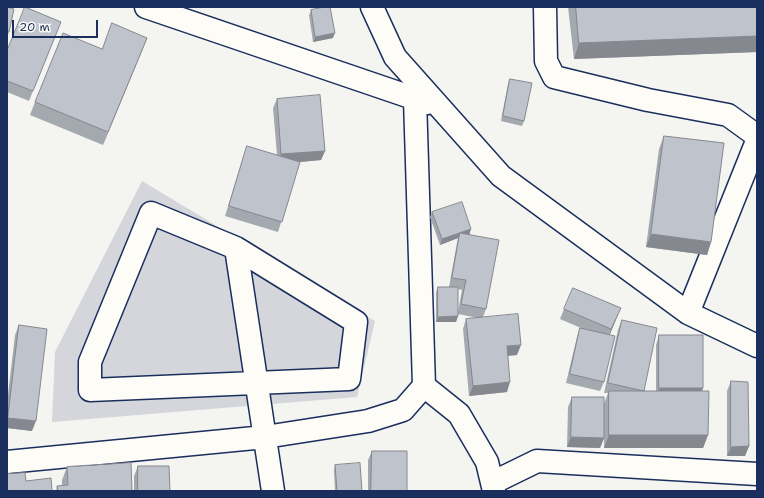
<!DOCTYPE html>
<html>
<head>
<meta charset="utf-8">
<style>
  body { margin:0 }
  #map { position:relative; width:764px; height:498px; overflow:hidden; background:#f4f4f1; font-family:"Shantell Sans",sans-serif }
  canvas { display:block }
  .frame { position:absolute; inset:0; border:8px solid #1b2f5e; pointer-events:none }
  .scale { position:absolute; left:12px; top:20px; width:86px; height:18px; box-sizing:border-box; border:2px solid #1b2f5e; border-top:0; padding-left:5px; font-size:12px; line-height:14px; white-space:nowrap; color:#1b2f5e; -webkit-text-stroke:3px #fdfcf7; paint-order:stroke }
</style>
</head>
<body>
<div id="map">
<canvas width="764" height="498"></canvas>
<div class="frame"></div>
<div class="scale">20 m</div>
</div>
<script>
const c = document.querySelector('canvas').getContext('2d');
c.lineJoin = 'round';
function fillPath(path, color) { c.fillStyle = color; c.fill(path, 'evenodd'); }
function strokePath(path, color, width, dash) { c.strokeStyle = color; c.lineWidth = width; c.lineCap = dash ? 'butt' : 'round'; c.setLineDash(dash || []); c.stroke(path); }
const green = new Path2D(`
  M142,181L375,321L357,397L52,422L55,352Z`);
const minor = new Path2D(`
  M146,7L428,103
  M372,7L395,57L501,176L688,313L757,346
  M545,7L546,61L554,77L648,100L728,115L757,136
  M151,213L236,248L356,322L349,379L90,390V362Z
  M236,248L273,491
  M688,313L757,141
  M424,386L459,414L487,462L494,491
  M7,462L265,437L368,421L403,410L424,386L415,99
  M492,483L537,461L757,474`);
const wall = new Path2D(`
  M7,7H9V32L7,37Z
  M568,7H757V52L574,59Z
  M311,10L333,38L313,42L309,15Z
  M57,31L29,101L7,92V51Z
  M147,38L103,145L30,115L35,102L102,49Z
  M510,79L524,121L522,126L501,121L508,84Z
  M277,99L325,151L321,160L300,162L278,232L225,216L247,146L277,155L273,108Z
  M664,136L711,242L707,255L646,247L659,149Z
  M432,212L471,229L469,235H468L486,309L483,317L517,355L508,356L507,392L469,396L463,329L466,319L478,318L458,314V316L456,322H436V292L438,287H449L457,243L458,238L440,245L430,217ZM458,289L462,290L458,312Z
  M564,309L617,317L610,334L604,382L600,391L566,383L577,337L580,328H581L560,319Z
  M622,320L644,391H656V345L659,335L703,388L702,391L708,435L703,448H604V404L608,393H604L618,330Z
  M19,325L32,431L7,428V403L15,335Z
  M731,381L749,446L745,456H727V391Z
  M572,397L604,438L600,448L567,447L568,407Z
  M372,451L407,491H368V460Z
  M335,465L362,491H335L334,470Z
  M138,466L170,491H134V476Z
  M67,467L132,491H56L57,486H62V480Z`);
const shadedWall = new Path2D(`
  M335,33L333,38L313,42L315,37Z
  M757,36V52L574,59L579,43Z
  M147,38L142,51L103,145L108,132Z
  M325,151L321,160L278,164L281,154Z
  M471,229L469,235L459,238L460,233L458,238L440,245L442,239Z
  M651,234L711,242L707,255L646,247Z
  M621,308L617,317L608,339L611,329Z
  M458,316L456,322H436L438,317Z
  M521,345L517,355L503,356L507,346Z
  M510,382L507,392L469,396L473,386Z
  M659,388H703L700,397H656Z
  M8,418L36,421L32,431L7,428V420Z
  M609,435H708L703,448H604Z
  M571,437L604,438L600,448L567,447Z
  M749,446L745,456H727L731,447Z`);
const building = new Path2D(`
  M7,7L14,9L9,32L7,31Z
  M25,7L61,22L33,91L7,81V51Z
  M325,7H330L335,33L315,37L311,10Z
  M576,7H757V36L579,43Z
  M112,23L147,38L108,132L35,102L63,33L102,49Z
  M510,79L532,83L524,121L503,116Z
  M320,95L325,151L281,154L277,99Z
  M664,136L724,143L711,242L651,234Z
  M247,146L300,162L282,222L229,206Z
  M462,202L471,229L442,239L432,212Z
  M460,233L499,240L486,309L461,304L466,280L452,278Z
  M438,287H458V316L438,317Z
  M573,288L621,308L611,329L564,309Z
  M518,314L521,345L507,346L510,382L473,386L466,319Z
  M622,320L657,328L644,391L608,383Z
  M19,325L47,329L36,421L8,418Z
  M580,328L615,336L604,382L570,374Z
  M659,335H703V388H659Z
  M731,381L748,382L749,446L731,447Z
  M609,391H709L708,435H609Z
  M572,397H604V438L571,437Z
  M372,451H407V491H371Z
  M131,463L132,491H58L57,486L68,485L67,467Z
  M360,463L362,491H337L335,465Z
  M138,466H169L170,491H138Z
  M25,473L26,481L51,478L52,491H7V474Z`);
fillPath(green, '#d4d6db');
strokePath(minor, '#1b2f5e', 25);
strokePath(minor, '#fdfcf7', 22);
fillPath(wall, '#a4a8af');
fillPath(shadedWall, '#86888f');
fillPath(building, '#bfc3cc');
strokePath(building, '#86888f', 1);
</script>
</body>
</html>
